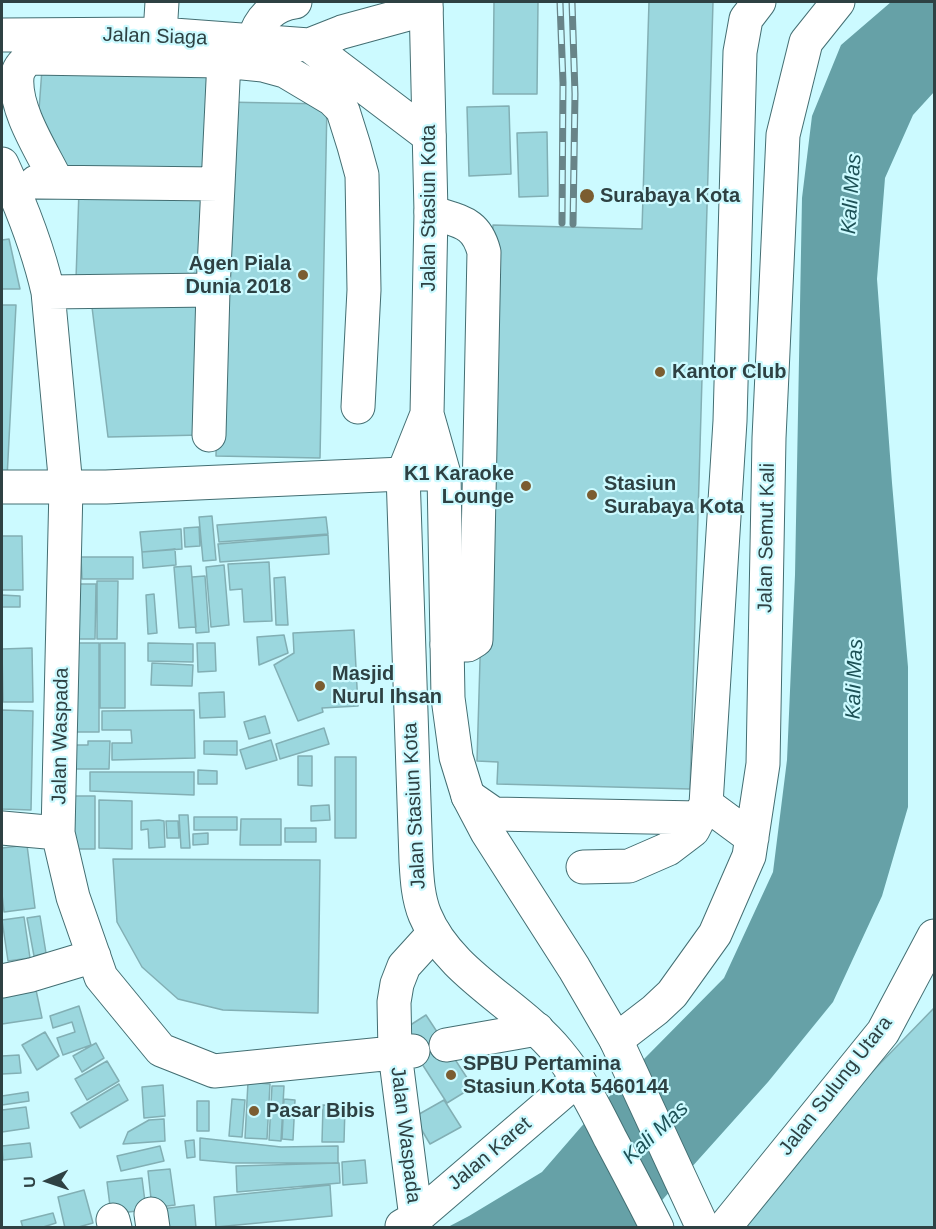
<!DOCTYPE html>
<html>
<head>
<meta charset="utf-8">
<style>
  body { margin:0 }
  #map { position:relative; width:936px; height:1229px; overflow:hidden; background:#ccfaff; font-family:Arial,sans-serif }
  canvas { display:block }
  .frame { position:absolute; inset:0; border:3px solid #2e4143; pointer-events:none }
  .north { position:absolute; left:18px; top:1151px; width:60px; height:60px; -webkit-text-stroke:4px #ccfaff; paint-order:stroke; rotate:267deg; font-size:16px; font-weight:700; line-height:24px; text-align:center; color:#2e4143 }
  .north::after { content:''; display:block; margin:auto; width:21px; height:27px; background:#2e4143; clip-path:polygon(50% 0,100% 100%,50% 72%,0 100%) }
</style>
</head>
<body>
<div id="map">
<canvas width="936" height="1229"></canvas>
<div class="frame"></div>
<div class="north">U</div>
</div>
<script>
const c = document.querySelector('canvas').getContext('2d');
c.lineJoin = 'round';
function fillPath(path, color) { c.fillStyle = color; c.fill(path, 'evenodd'); }
function strokePath(path, color, width, dash) { c.strokeStyle = color; c.lineWidth = width; c.lineCap = dash ? 'butt' : 'round'; c.setLineDash(dash || []); c.stroke(path); }
function drawText(font, color, halo, rows, align = 'center') {
  c.font = font + ' Arial,sans-serif'; c.lineWidth = 4.5; c.setLineDash([]); c.textBaseline = 'middle'; c.strokeStyle = halo; c.fillStyle = color; for (const [text, x, y, turn = 0] of rows) {
    c.save(); c.translate(x, y); c.rotate((+turn || 0) * Math.PI / 180); c.textAlign = isNaN(turn) ? turn : align; if (halo) c.strokeText(text, 0, 0); c.fillText(text, 0, 0); c.restore();
  }
}
const water = new Path2D(`
  M891,2H934V92L913,115L885,178L877,279L892,483L908,667V807L882,896L833,1002L768,1082L638,1227L446,1228L469,1216L542,1172L581,1127L645,1058L724,978L773,872L787,760L795,575L802,198L812,116L841,45Z`);
const building = new Path2D(`
  M494,2H538L537,94H493Z
  M649,2H713L690,789L497,784L498,762L477,761L493,225L642,229Z
  M42,69L208,71L205,175L67,172L38,123Z
  M224,102L327,104L320,458L216,456Z
  M509,106L511,174L469,176L467,107Z
  M547,132L548,196L519,197L517,133Z
  M79,190L204,194L202,281L76,279Z
  M9,239L20,289H2V240Z
  M204,298L202,435L108,437L91,299Z
  M2,305H16L7,478H2Z
  M212,516L216,560L203,561L199,517Z
  M326,517L328,534L219,542L217,525Z
  M199,527L200,546L185,547L184,528Z
  M181,529L182,549L142,552L140,532Z
  M328,535L329,554L220,562L218,544Z
  M2,536H22L23,590H2Z
  M175,549L176,565L143,568L142,552Z
  M81,557H133V579H82Z
  M269,562L272,621L244,622L242,589L230,590L228,564Z
  M224,565L229,625L211,627L206,567Z
  M191,566L196,627L179,628L174,567Z
  M205,576L209,632L196,633L192,577Z
  M285,577L288,625H276L274,578Z
  M97,581H118L117,639H97Z
  M78,584H96L95,639H77Z
  M154,594L157,633L148,634L146,595Z
  M2,595L20,596V607H2Z
  M354,630L358,706L322,708L323,712L298,721L274,665L294,653L293,633Z
  M284,635L288,653L259,665L257,637Z
  M77,643H99V732H76Z
  M100,643H125V708H100Z
  M148,643L193,644V662L148,661Z
  M197,643H215L216,671L198,672Z
  M32,648L33,702H3L2,649Z
  M152,663L193,665L192,686L151,685Z
  M224,692L225,717L200,718L199,693Z
  M2,710L33,711L31,810L2,809Z
  M194,710L195,758L112,760V743H132L131,730H102V711Z
  M265,716L270,733L249,739L244,722Z
  M324,728L329,744L280,759L276,744Z
  M271,740L277,760L246,769L240,750Z
  M88,741H110L109,769H72L73,745H88Z
  M204,741H237V755L204,754Z
  M298,756H312V786L298,785Z
  M335,757H356V838H335Z
  M198,770L217,771V784H198Z
  M90,772H194V795L90,791Z
  M74,796H95V849H74Z
  M99,800L132,801V849L99,848Z
  M329,805L330,820L311,821V806Z
  M179,815H188L190,848H181Z
  M194,817H237V830H194Z
  M241,819H281V845H240Z
  M159,820L164,821L165,847L149,848L148,829L141,830V821Z
  M166,821H178L179,838H167Z
  M285,828H316V842H285Z
  M208,833V844L193,845V834Z
  M27,845L35,908L4,912L2,894V848Z
  M113,859L320,860L318,1013L223,1010L178,999L142,967L117,922Z
  M40,916L46,953L34,956L27,918Z
  M24,917L30,958L8,961L2,920Z
  M36,990L42,1018L2,1024V995Z
  M79,1006L91,1045L63,1055L57,1038L75,1032L72,1022L53,1028L50,1016Z
  M934,1008V1228H748L747,1220L762,1185Z
  M426,1015L473,1087L447,1103L401,1031Z
  M45,1032L59,1056L37,1070L22,1045Z
  M96,1043L104,1058L82,1072L73,1056Z
  M19,1055L21,1073L2,1074V1056Z
  M107,1061L119,1081L87,1100L75,1079Z
  M248,1082L270,1084L267,1139L245,1138Z
  M119,1084L128,1100L80,1128L71,1113Z
  M163,1085L165,1116L144,1118L142,1087Z
  M272,1086H284L281,1141L269,1140Z
  M28,1092L29,1101L2,1105V1096Z
  M232,1099L245,1100L242,1137L229,1136Z
  M284,1099L295,1100L293,1140L282,1139Z
  M444,1100L461,1127L430,1144L414,1117Z
  M197,1101H209V1131H197Z
  M323,1105L345,1106L344,1142H322Z
  M26,1107L29,1128L2,1132V1110Z
  M164,1119L165,1141L123,1144L128,1132L149,1120Z
  M200,1138L281,1147L338,1146V1163H234L200,1160Z
  M194,1140L195,1157L187,1158L185,1141Z
  M30,1143L32,1157L3,1160L2,1146Z
  M160,1146L164,1161L121,1171L117,1156Z
  M365,1160L367,1183L343,1185L342,1162Z
  M339,1163L340,1183L237,1192L236,1166Z
  M170,1169L175,1205L152,1208L148,1171Z
  M142,1178L146,1210L111,1214L107,1182Z
  M330,1185L332,1216L216,1227L214,1197Z
  M84,1190L93,1223L75,1228H65L58,1197Z
  M194,1205L196,1228H155L153,1210Z
  M53,1213L56,1223L40,1228H23L21,1221Z`);
const minor = new Path2D(`
  M160,34L162,2
  M2,35L160,34L309,45L342,32L426,9
  M253,41C259,20 272,5 295,2
  M309,45L429,136
  M2,164C21,205 38,248 48,292L66,487L58,833L73,897L101,977L161,1050L214,1071L413,1051
  M36,182L218,184
  M57,182C43,153 14,110 17,77C18,68 23,63 30,58L223,61L263,65L285,71L332,99L339,106L343,111L354,146L362,175L364,290L358,407
  M431,212C459,222 476,221 484,252L476,640L468,645H447
  M48,292L213,290
  M209,435L213,290L225,39
  M2,487H106L403,474H444
  M468,796L494,814L699,818
  M706,804L752,838
  M2,828L58,833
  M583,867L629,866L668,849L693,830L706,804L730,421L740,52L746,19L759,2
  M2,981L31,975L94,956
  M616,1040L655,1010L672,994L715,934L749,856L763,764L769,438L783,135L806,42L838,2
  M446,1045L537,1029
  M151,1214L153,1228
  M416,1218L395,1053L394,1002L397,984L404,966L434,933
  M113,1220L115,1228
  M402,1226L416,1218L578,1079
  M724,1228L883,1032L934,936`);
const major = new Path2D(`
  M426,2L431,212L427,414L444,474L448,698L456,757L468,796L487,832L574,968L616,1040L703,1228
  M427,414L403,474L416,861C417,879 418,898 425,915C449,974 519,1004 558,1052C580,1078 595,1108 610,1138C626,1168 642,1198 657,1228`);
const rail = new Path2D(`
  M560,2L563,83L562,223
  M572,2L575,94L573,224`);
const markers = [
  [587,196,8,"#7b5d31"],
  [303,275,6,"#7b5d31"],
  [660,372,6,"#7b5d31"],
  [526,486,6,"#7b5d31"],
  [592,495,6,"#7b5d31"],
  [320,686,6,"#7b5d31"],
  [451,1075,6,"#7b5d31"],
  [254,1111,6,"#7b5d31"]
];
const streetNames = [
  ["Jalan Siaga",155,37,2],
  ["Jalan Stasiun Kota",429,208,-90],
  ["Jalan Semut Kali",767,538,-89],
  ["Jalan Waspada",61,736,-89],
  ["Jalan Stasiun Kota",415,806,-93],
  ["Jalan Sulung Utara",836,1086,-52],
  ["Jalan Waspada",405,1135,83],
  ["Jalan Karet",490,1154,-40]
];
const poiNames = [
  ["Surabaya Kota",600,196],
  ["Agen Piala",291,264,"right"],
  ["Dunia 2018",291,287,"right"],
  ["Kantor Club",672,372],
  ["K1 Karaoke",514,474,"right"],
  ["Lounge",514,497,"right"],
  ["Stasiun",604,484],
  ["Surabaya Kota",604,507],
  ["Masjid",332,674],
  ["Nurul Ihsan",332,697],
  ["SPBU Pertamina",463,1064],
  ["Stasiun Kota 5460144",463,1087],
  ["Pasar Bibis",266,1111]
];
const waterNames = [
  ["Kali Mas",852,194,-86],
  ["Kali Mas",855,679,-88],
  ["Kali Mas",656,1133,-43]
];
fillPath(water, '#66a1a7');
fillPath(building, '#9bd7de');
strokePath(building, '#82afb4', 1.5);
strokePath(minor, '#436e72', 35);
strokePath(major, '#436e72', 35);
strokePath(minor, '#fff', 33);
strokePath(major, '#fff', 33);
strokePath(rail, '#688488', 7);
strokePath(rail, '#ccfaff', 4.5, [14]);
for (const [x, y, r, color] of markers) { const dot = new Path2D(); dot.arc(x, y, r, 0, 2 * Math.PI); c.fillStyle = color; c.fill(dot); strokePath(dot, '#ccfaff', 2); }
drawText('20px', '#2e4143', '#ccfaff', streetNames);
drawText('bold 20px', '#2e4143', '#ccfaff', poiNames, 'left');
drawText('italic 21px', '#1d5156', '#ccfaff', waterNames);
</script>
</body>
</html>
